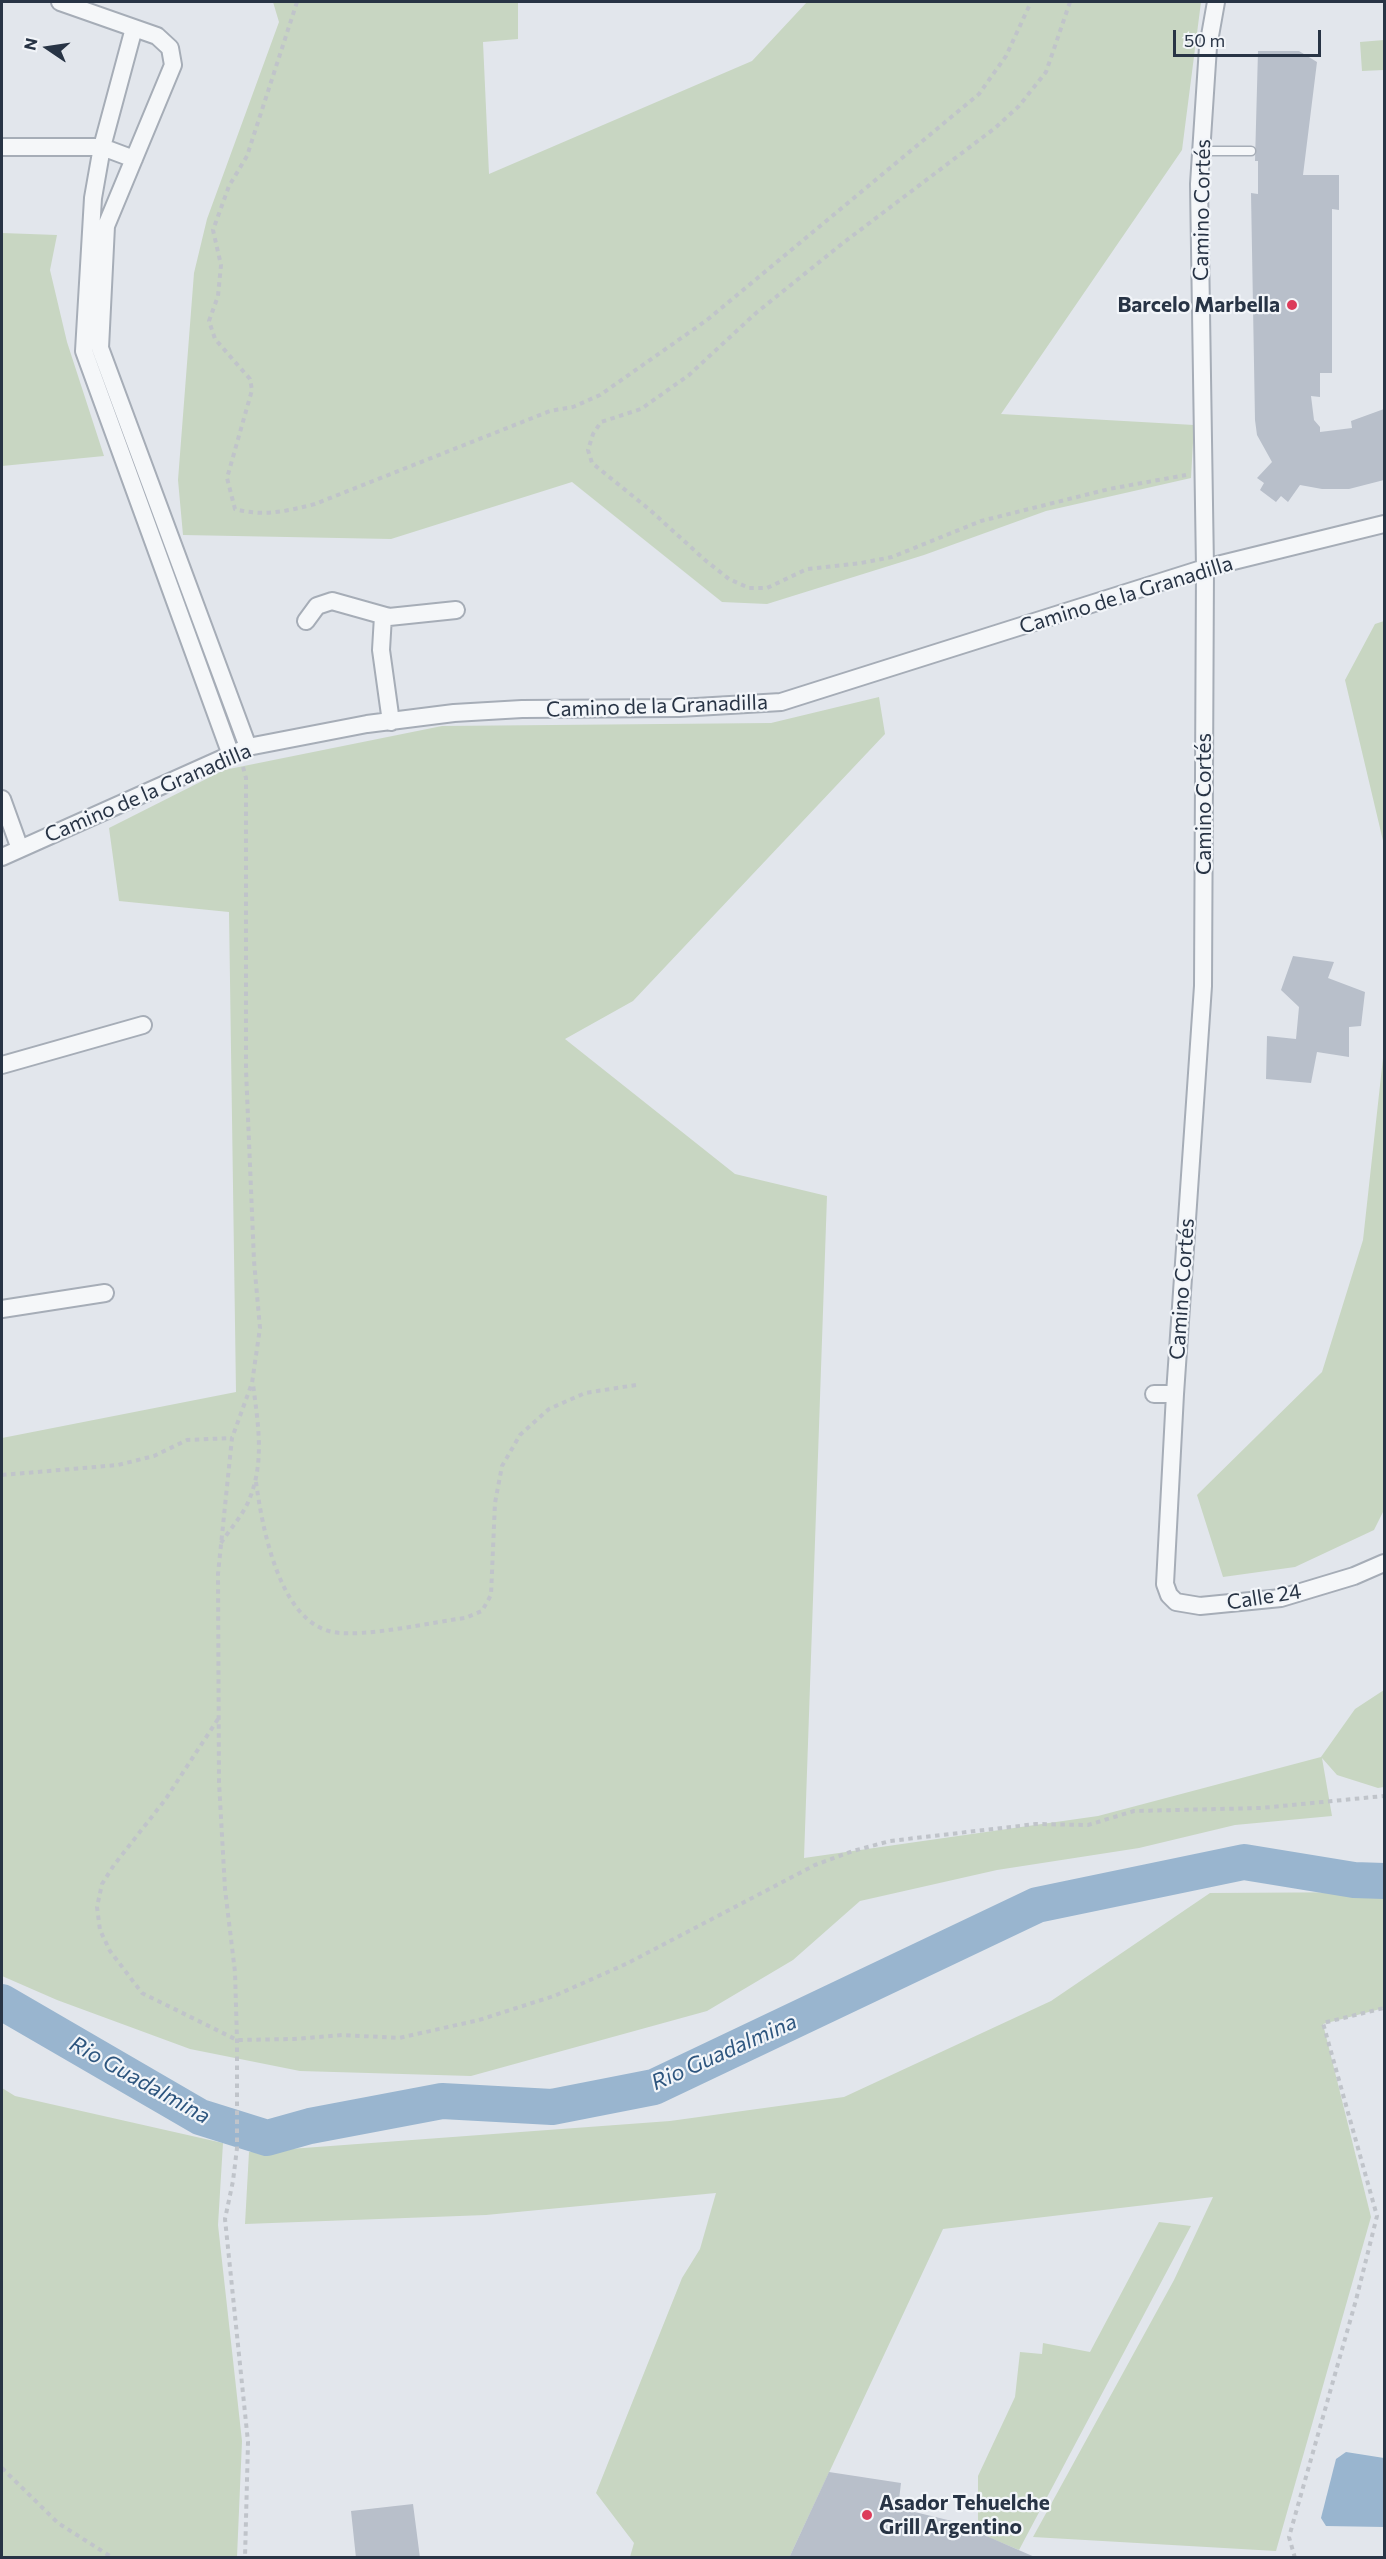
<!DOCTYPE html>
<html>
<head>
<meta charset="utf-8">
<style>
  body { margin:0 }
  #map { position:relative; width:1386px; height:2559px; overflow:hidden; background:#e2e6ec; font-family:Commissioner,sans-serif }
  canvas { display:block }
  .frame { position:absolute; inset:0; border:3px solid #283445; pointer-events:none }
  .north { position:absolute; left:18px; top:18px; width:60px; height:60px; -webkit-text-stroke:4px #f2f5f9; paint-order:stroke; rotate:283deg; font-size:16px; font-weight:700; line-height:24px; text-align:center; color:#283445 }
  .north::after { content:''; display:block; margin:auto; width:21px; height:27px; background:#283445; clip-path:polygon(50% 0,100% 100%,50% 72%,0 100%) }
  .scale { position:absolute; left:1173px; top:30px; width:148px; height:27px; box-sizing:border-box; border:3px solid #283445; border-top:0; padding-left:8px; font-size:18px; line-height:21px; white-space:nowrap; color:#283445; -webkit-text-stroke:4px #f2f5f9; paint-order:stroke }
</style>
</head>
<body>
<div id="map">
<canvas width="1386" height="2559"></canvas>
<div class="frame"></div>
<div class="north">N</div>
<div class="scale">50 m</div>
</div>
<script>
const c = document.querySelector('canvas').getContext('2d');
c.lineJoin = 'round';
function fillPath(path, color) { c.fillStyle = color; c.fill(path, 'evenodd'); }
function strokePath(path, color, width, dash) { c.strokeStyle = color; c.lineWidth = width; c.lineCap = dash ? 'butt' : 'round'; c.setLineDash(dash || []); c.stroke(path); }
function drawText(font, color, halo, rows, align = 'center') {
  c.font = font + ' Commissioner,sans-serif'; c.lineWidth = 4.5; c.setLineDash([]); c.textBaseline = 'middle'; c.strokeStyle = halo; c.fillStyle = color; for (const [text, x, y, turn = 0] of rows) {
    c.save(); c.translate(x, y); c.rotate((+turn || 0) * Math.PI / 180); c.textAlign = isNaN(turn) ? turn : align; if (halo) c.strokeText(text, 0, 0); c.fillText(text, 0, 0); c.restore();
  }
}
const green = new Path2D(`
  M273,2H518V39L483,42L489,174L752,61L807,2H1201L1182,150L1001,414L1194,425L1191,478L1046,511L924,555L767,604L722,602L572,482L391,539L183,535L178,480L194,273L207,219L279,22Z
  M1384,40V70L1362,71L1360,42Z
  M2,233L57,235L50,270L67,342L104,456L2,466Z
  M1384,621V845L1345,680L1375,624Z
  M879,697L885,734L633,1001L565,1039L735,1174L827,1196L804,1858L1098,1816L1321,1757L1355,1709L1384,1690V1787L1378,1788L1337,1775L1322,1758L1332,1816L1235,1825L1139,1848L997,1870L860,1901L793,1960L707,2011L471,2076L300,2071L190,2049L57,2000L2,1976V1438L236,1392L229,912L119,901L109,828L224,770L442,726L771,723Z
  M1384,1049V1510L1374,1530L1295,1567L1223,1577L1197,1495L1322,1372L1363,1240Z
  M1384,1892V2008L1323,2024L1371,2217L1276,2551L1033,2537L1174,2280L1213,2197L943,2229L789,2558L630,2557L634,2543L596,2493L682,2278L700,2249L716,2193L486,2215L245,2224L249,2152L670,2121L844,2097L1051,2001L1210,1893Z
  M2,2088L15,2096L223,2143L218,2225L242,2441L237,2557H2Z
  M1159,2222L1191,2226L1019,2550L978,2533V2476L1015,2397L1020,2352L1042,2354L1043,2343L1090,2352Z`);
const water = new Path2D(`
  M1346,2452L1384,2458V2527L1326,2526L1321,2518L1336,2459Z`);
const river = new Path2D(`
  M2,2002L200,2117L267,2138L310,2126L442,2101L552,2107L654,2087L1037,1905L1244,1862L1354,1880L1384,1881`);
const building = new Path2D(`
  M1258,51H1299L1317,62L1303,175H1339V210L1332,209V373H1320V397L1311,396L1314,420L1320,427V432L1352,428L1351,421L1384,409V480L1349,489H1322L1300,485L1288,502L1281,496L1276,502L1260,490L1264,483L1257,478L1272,462L1257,435L1255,420L1251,193L1258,194V161H1255Z
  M1293,956L1334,962L1328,978L1365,992L1361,1026L1349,1027V1057L1317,1052L1311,1083L1266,1079L1267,1036L1296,1039L1299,1007L1281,990Z
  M829,2472L901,2483L898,2508L952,2521L1037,2558H789Z
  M413,2504L420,2558H356L351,2511Z`);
const path = new Path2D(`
  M297,2L247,156L229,186L213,230L221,265L218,296L209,321L215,339L250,379L252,390L227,478L235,509C264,517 287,511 315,504L550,411L573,407L600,395L707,320L979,94L1006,56L1031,2
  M1070,2L1046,72L1019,106L995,128L843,243L756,313L689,375L641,409L601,422L593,434L588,450L592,463L650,510L705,560L729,579L749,588H767L807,569L861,563L892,557L981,521L1109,489L1186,475
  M243,767L246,778V1070L254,1261L260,1328L252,1383L232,1438L218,1574L219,1782L225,1889L235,1972L237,2040V2148L233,2181L225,2219L248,2442L245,2558
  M2,1475L118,1465L154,1456L187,1440L232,1438
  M256,1482C262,1526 279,1622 333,1632C362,1638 433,1622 465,1618L482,1611L491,1595L495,1503L502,1466L520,1435L549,1409L585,1393L636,1385
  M221,1543C230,1529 243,1515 249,1500C265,1462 258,1424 253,1384
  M218,1719L165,1800L114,1865L102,1884L97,1907L100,1930L110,1951L142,1993L237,2040L294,2039L343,2035L399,2038L479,2020L554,1996L628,1963L815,1865L853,1851L890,1841L1036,1824L1088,1825L1134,1811L1261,1808L1384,1796
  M2,2468L58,2523L113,2558
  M1295,2558L1289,2537L1356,2300L1377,2216L1323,2023L1384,2008`);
const lane = new Path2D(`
  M1201,151H1251`);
const street = new Path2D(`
  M60,2L157,36L170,48L173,65L106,226L100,348L248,747
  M1216,2L1208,47L1199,184L1205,568L1203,986L1175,1394L1165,1584L1169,1595L1176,1602L1200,1606L1281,1598L1354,1576L1384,1563
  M134,28L102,147L93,198L84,351L231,755
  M2,147H102L134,159
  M383,616L381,650L391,722
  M306,621L317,606L332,601L389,617L456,610
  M2,799L20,849
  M2,857L248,747L367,724L454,713L522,709L679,708L781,702L1205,568L1384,524
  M2,1065L143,1025
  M2,1309L105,1293
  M1154,1394H1175`);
const markers = [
  [1292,305,6,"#dc3b5a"],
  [867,2515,6,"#dc3b5a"]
];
const streetNames = [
  ["Camino Cortés",1202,210,-89],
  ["Camino de la Granadilla",1126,595,-17],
  ["Camino de la Granadilla",657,706,-2],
  ["Camino de la Granadilla",148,793,-23],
  ["Camino Cortés",1204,804,-90],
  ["Camino Cortés",1182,1289,-86],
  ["Calle 24",1264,1597,-9]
];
const poiNames = [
  ["Barcelo Marbella",1280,305],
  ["Asador Tehuelche",879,2503,"left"],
  ["Grill Argentino",879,2527,"left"]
];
const waterNames = [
  ["Rio Guadalmina",724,2052,-24],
  ["Rio Guadalmina",140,2080,29]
];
fillPath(green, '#c8d6c2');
fillPath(water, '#99b5cf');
strokePath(river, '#99b5cf', 36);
fillPath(building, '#b8bfca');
strokePath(lane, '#a6adb7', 11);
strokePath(street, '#a6adb7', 20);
strokePath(path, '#c0c4ca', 4, [4.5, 4.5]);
strokePath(lane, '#f5f7f9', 8);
strokePath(street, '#f5f7f9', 16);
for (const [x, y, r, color] of markers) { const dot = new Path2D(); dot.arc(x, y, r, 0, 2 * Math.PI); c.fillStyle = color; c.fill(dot); strokePath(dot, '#f2f5f9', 2); }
drawText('21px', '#283445', '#f2f5f9', streetNames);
drawText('bold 21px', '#283445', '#f2f5f9', poiNames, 'right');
drawText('italic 22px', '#2d557e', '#f2f5f9', waterNames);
</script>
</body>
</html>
